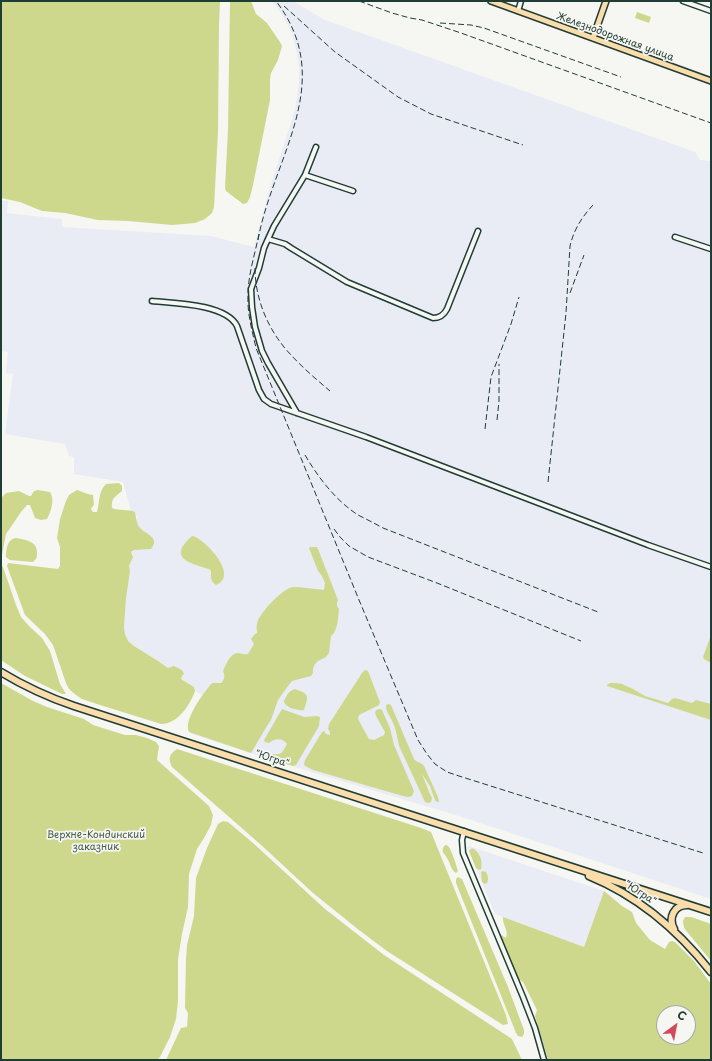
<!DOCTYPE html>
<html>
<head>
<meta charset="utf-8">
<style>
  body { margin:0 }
  #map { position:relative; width:712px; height:1061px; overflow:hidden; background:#f6f6f2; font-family:"Playpen Sans",sans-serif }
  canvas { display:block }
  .frame { position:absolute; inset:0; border:2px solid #1f3d34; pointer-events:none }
  .north { position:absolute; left:656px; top:1005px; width:40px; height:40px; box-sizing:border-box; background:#f6f6f2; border:1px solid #a0aca6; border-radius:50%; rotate:32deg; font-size:11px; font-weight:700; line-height:16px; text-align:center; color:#1f3d34 }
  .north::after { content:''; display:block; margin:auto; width:14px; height:18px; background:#d1495b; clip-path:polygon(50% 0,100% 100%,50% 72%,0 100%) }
</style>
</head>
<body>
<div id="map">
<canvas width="712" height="1061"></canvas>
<div class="frame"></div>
<div class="north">С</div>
</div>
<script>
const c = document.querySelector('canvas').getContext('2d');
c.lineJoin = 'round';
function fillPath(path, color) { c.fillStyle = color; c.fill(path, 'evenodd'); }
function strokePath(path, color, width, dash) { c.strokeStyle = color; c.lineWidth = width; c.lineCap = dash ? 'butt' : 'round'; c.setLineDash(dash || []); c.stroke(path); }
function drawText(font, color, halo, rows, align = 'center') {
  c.font = font + ' "Playpen Sans",sans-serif'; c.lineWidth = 3.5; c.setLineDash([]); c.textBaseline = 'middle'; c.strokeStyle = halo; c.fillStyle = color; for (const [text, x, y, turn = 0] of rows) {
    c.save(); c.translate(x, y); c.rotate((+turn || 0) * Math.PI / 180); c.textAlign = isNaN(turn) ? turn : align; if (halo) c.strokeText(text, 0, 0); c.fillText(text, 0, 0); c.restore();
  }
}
const built = new Path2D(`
  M272,1H293L325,20L695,152L700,160L711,161V899L459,816L268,759L192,734L188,730V725L198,701L202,695L195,691L194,687L181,679L182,676L164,666L158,661L134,646L128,641L125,634L124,627L126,599L130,571L129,566L133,557L131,552L134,550L154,546V542L152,537L139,528L137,524V518L135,512L131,511L123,482L74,474V457L69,456L65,444L5,434L13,374L6,373L8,352L1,351V200L8,201L7,213L62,219V227L211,236L254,247L268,194L295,110L299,82V68L297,54L292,33L281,13Z
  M469,846L604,891L584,947L495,914L467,847Z`);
const green = new Path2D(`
  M1,1H220L219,26L218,132L214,207L212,213L205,219L195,223L172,225L128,221L98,220L65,213L42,211L20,202L1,198Z
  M230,1H251L256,14L267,23L280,42L282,46L278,60L271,73L270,79V100L253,185L250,197L247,203L243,204L226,191L225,188L228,130Z
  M637,12L651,17L649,23L635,18Z
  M119,483L122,486V491C115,497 111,498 112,508C119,511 128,509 135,512C136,516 136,521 138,525C142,534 162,536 151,549L134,550L131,552L133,557L129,566L130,571L126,599L124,627L125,634L128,641L134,646L158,661L165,666L168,668L174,666L182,670L184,674L182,676L181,679L194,687L195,691C190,705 178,724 161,724L97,704L82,699L76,695L69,689L66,683L53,645L45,634L25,615L7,566L8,563L58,569L60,566V547L57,538L60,519L66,501L69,495L77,490L88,494L93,495L94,505L92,507L91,509L93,512H97C100,501 98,492 106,484Z
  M38,490L50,492C55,499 51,512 47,519L41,520L35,518L30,505H27L21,512L6,534L2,555L1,556V498L6,493L19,491L29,496H31L34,491Z
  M192,536C203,537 241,576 216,585C210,581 211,577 211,571L209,569C189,563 167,558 192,536Z
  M16,538C26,540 38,541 37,554C37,558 36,559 33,562L10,560L6,557C6,550 7,539 16,538Z
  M311,547H317L318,549L338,600C336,604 337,606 339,609C338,617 338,631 331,636L329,653L326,657L318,661L315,664L313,668V673L311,676L292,681L288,686L278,700L271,720L267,726L251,753L189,732C183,720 203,694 211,684L213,683H221C225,679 225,676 223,671C226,665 230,653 238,653C241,653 244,655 248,654L254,644L251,639L254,635L257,633C257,630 256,626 257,624C258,614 283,588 293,587C303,587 314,589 324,590L325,583L322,576L318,571L309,548Z
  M1,565L3,567L16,605L21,617L30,627L42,638L50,651L60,684L66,694H62L25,676L1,660Z
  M711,635V663L704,659L703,657Z
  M365,670L368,671L380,702L379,705L359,715L358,719L369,739L374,740L384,735L385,732L376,716L375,713L376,710L380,709L382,710L390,728L394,745L414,791L412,796L408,797L403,796L313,770L305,766L304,764L305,760L322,732L324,731L326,734L330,735V732L328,729L329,724L362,673Z
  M1,683L33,701L47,707L84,719L93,725L125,735H136L147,738L156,742L159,746L157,760L209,806L213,815L211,825L204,838L197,849L189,874L188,907L182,934L178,959V1001L176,1019L170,1037L160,1057L157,1060H1Z
  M610,683H616L622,684L633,689L645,696L668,703L672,699L675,698L692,703L696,700L711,704V720L607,686V685Z
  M295,689C309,694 309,695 304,710C299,711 284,708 284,701C284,700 287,696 287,695C289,692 291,690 295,689Z
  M389,704L391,705L414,759C417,763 421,762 424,766L438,797L439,802H437L435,800L430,786L422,774L429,792L432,798L431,802L428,803L425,802L400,748C397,740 397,731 393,723C391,717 385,711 386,705Z
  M282,709L304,717L317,716L320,717L319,726L296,765L293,766L268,759L266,757L267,755C281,753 280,757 287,744C282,737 274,739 269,743L265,742L264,740Z
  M177,749L421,828L431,832L506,1015L508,1024L503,1025L387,951L359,930L313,893L260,844L172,767C168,759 169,754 177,749Z
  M223,821L228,822L253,843L325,909L384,955L512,1039L522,1060H166L181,1028L187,1027L188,1013L185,1008L186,960L187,945L194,916L196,878L207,848L218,824Z
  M445,845C446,845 447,845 448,846C451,848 457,867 458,871L456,873C450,869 451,864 447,858C446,856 444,854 443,852C442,849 443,848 445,845Z
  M472,848C480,852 483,861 481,869L479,870L476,868L469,851Z
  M483,871L486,872C488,876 489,879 487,883L485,884L482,882L481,872Z
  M458,877L462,879L508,987L524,1030V1034L522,1037L518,1036L516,1033L456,883V879Z
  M604,891L622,906L632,912L636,923L645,934L650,940L665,949L669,942L672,941L675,942L694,961L711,984V1060H548L535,1016L537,1010L523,982L517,978L499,934H500L506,938C509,930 502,925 503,917L584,947ZM664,1013H688V1037H664Z
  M685,917H691L711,924V961L684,928L683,921Z`);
const minor = new Path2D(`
  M683,1L711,11
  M518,11L521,1
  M305,175L353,191
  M675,237L711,249
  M268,239L285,244L291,248L347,282L433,318C440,318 444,315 447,309L478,231
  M152,301C174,303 226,304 237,326L259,390L264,399L271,404L366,437L648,545L711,567
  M297,413L268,363L262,351L255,327L252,307L251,289L259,268L264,248L268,239L274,226L305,175L316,147
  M464,831L462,840L463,853L523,997L535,1028L544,1060`);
const major = new Path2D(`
  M491,1L711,81
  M593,38L606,1`);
const highway = new Path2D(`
  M1,672C24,686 48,697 74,706L711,912
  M589,876C638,896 678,930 711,972
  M674,929C668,918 674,905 687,905`);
const rail = new Path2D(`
  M359,1L392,13L410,18L422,20L461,33L711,123
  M284,6L335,52L398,97L431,114L523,145
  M440,23L471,25L484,28L621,77
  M259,234C255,254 248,275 248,295C247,313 252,330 256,348L359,600L418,740L427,754L435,764L447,772L459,776L703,853
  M258,240C273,157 338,82 276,1
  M255,268C255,300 269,332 291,355C303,368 317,380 330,391
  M570,293L584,255
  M497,420L499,401V364
  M485,429L491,377L511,324L519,297
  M305,455C318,477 335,500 358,515C366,519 374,523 383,528L598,612
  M548,482L566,313L570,246C574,229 582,217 593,205
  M334,529L340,537L349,546L368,557L437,583L581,641`);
const streetNames = [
  ["Железнодорожная улица",615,37,20],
  ["\"Югра\"",272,759,18],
  ["\"Югра\"",640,893,33]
];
const parkNames = [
  ["Верхне-Кондинский",96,835],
  ["заказник",96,847]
];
fillPath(built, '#eaecf5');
fillPath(green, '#cdd88c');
strokePath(minor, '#1f3d34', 7);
strokePath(major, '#1f3d34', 8);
strokePath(highway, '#1f3d34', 9);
strokePath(minor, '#f6f6f2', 4);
strokePath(major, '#fbddab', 5);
strokePath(highway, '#fbddab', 6);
strokePath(rail, '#1f3d34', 1, [6, 3]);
drawText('10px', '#1f3d34', '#f6f6f2', streetNames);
drawText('10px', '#425c46', '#f6f6f2', parkNames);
</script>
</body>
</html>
